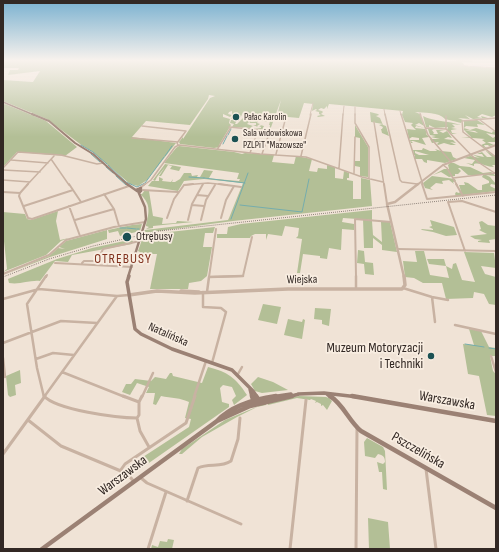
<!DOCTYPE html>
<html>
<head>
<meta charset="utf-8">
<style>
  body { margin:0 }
  #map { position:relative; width:499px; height:552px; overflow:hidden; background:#f0e3d6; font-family:"Sofia Sans Condensed",sans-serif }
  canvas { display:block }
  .frame { position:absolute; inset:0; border:4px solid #322824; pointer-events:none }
</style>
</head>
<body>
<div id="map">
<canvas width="499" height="552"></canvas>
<div class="frame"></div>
</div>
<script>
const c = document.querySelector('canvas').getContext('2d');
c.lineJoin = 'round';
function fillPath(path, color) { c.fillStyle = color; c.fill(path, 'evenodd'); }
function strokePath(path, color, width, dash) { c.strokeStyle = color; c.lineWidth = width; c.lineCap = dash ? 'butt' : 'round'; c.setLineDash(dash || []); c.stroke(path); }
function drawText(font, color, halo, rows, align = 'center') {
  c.font = font + ' "Sofia Sans Condensed",sans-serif'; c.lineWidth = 3.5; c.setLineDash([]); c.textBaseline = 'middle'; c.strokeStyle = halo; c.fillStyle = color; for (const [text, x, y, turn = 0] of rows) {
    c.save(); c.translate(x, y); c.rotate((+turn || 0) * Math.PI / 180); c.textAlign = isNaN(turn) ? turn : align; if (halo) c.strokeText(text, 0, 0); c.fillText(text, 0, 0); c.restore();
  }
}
const green = new Path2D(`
  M3,60H428L429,61V60H432L431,61C444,62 457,60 471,60L473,62H462L465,66L496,68V115L492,117L482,114L477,117L482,118L481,116L488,118L473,119L465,115L470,119L458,118L463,120L461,123L445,119C439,112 424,113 415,112L420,114L424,126L419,123L415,125L425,128L416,126L415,128L425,129L427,133L426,134L429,137L422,138L426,145L413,141H411L413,143H411L410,140H419V138L412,137L409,139L407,129L416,130L411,125L413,123L405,122L402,115L403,111L329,104L327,109V106L324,109L321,108L318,110L322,111L323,112L321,114L325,116L318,117L317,116L321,115L319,114V112L315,111L317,110L316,109L312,111L313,104L304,103L299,118L277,116L281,100L270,130L254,129H261L254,128H261V127H259L261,126L260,125L264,126L262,130H269L270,125H266H269L270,121L269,120L266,122L259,120L257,123L260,124L257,126L258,127L253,125H256V123H250L248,120H251L246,119L249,122L247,124L253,126L251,127L252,128L232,127L234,124L230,123L231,120H237L235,124H237L243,118V115L247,116L248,114L245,112L243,115V112C241,116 241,120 236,118L239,119L240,117L232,116V118H235L231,119L233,114H232V111L229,112L228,114L232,115L230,117L223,114V117L230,119L229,123L231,125L219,145V146L221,145L220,147L214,148L180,144L179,142L183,137V139L210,98L215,96L209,95L208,99L190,125L146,121L132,137L176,143L147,180L138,186L130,184L93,152L80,144L47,119L3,101V80L33,82L40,71L8,75L10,70H18L19,68H3Z
  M5,104L46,121L77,147L65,156L17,152L3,167V105Z
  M370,112L378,114L379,115L376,116L380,118L383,125L386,126L389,136L382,133L381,129H379H382L383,127L379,125L383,124L371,122Z
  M423,116C432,121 449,121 461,125L452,124L455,127L451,128L457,129L451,130L452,133H457L452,134L447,130L448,127L435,128L429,125V127L433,128L426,127Z
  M477,120L485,125L477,124L478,127L466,126L464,128L470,130L476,128L492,133L493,131L489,130L496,132V135L486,133L493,138L496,136V142H487L494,145L489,146L488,145H484L485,147H488L485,148L481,145L486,143L482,140L485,139L461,137H471L464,130L478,133L475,131L464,130V121Z
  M355,125L368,147V177L360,176V167L355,166V161H360V138L355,137Z
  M428,129H434L432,130L434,133L433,134H438L436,130H445L439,131L443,133L447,131L452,138L448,137L444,139L453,140L456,143L450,142L456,145H451L444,143L438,145L437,144L439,142L432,143L430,139H440L431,137L436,136L430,135Z
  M179,146L234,152L242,154L245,153L274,155L272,162L294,164L296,156L312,159L309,171L317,172L318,168L327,169V165L335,167V178L343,179L344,171L349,173V178H347V180L353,181V199H361V178L370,180L372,206L233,221L143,233L145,230L228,220L229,218L243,183L204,179L184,181L178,191L148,186L152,181H155L153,180L165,164L181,167L179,171L170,169L172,166L168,165L161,176H159L165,167L157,177L155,181H159V177L163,179L162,181L171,182L173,179L172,182H175L180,179L184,173H191L192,176L198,175L197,177L203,178L200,177L204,170L213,171L209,178H204L239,181L240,179H237L239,173L164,163L176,148Z
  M423,148L430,151H437L435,149L441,151L451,152L453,157L457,159L445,163L427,160V163L424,162L422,159H415V155H429L415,151V153L419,155H414L413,150H422Z
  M485,150L496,157V165H492L494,167C486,167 480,162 474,164V166L466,163L472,164L475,160L464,158L470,156L480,158L473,155H474L484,157L482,154H477L482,152L487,157H492Z
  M450,163H454L460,166L470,167L483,173L491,172L496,176L486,175L490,177L496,184V185L491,184L490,186L496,189V191L456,196L455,194L456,192L459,193L461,191L459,185H465L464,182L468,183L478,190H482V185L489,183V181L482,177L483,175H468L460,168H458L461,171L458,174H455V176L449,177L441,172L433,175L444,169H449L448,165Z
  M432,176L455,179L456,181L453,182L454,184L449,180L442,181L443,184L436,183L430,188L433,190L425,188L423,183Z
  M145,190L149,191L153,216L163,218L162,224L176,223L177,221L193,222L153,226V228L146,229L149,227L146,226V225C150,210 150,203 140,194H142Z
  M372,210V220L343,218L342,222L354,224V230L342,229L341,250L329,248L327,259L320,258V256L303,254L300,273H297L302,239L296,238L298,236L299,228L285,226L282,236L268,234L266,240V234H255L251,236L250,238H217V234H227L228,227L241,224Z
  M58,211L56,221L60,240L69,238L61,241L46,255L3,272L7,269L3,232V212L25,214L27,219L31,220Z
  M363,219L372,221L373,235L382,242L381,222H390L397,252L382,250V245L373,238V248H364Z
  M430,220L454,227L457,235L446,236L433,232L422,230L421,229L433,230V229L429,227L432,226Z
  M482,221L488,225L496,226L495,228L496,229V239L489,240L490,243L478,242V241L482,240L475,239L470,236L487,234L479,230L481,229L479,222Z
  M132,225L142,224L140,231L120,236L118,231L109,233L108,230Z
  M215,227L213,233H205L203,247H212L207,276L201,281L189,283L188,289H150L157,254H139L140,252L138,251L143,237H142V235Z
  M107,230V239L50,257L3,275L49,256L58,248L65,249L59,247L66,241Z
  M129,240L133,241L132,244L72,255L68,262L55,261L40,281C29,280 20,285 9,283L8,279L3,281L57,259L92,248Z
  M358,250L364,251L365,262L373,263L374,275L365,274L364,264L357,263Z
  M415,251H424L430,275L449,278L446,266L429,264L427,259H444L446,266L452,269L453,264L456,263L462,280L475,282L464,252L494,253L496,268L481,266L485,274L496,277V305L489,304L484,294L474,292L473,298L446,299L442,283H423L414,278L405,277L403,261L417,262Z
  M263,304L281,307L277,324L258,320Z
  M315,308L331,309L329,326L322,324V320L314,319Z
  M288,319L302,322L303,319L305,320L302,339L284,335Z
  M469,329L481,331L489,347L496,348V356H490L493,371L496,374V416L487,415L479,376L468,374L463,344L474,345Z
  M208,367C228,372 236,378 247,395L234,405L232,400L236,396L232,387L223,385L220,388L222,402L229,404V407L136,472L126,468L189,427L191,419L185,418L189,402C181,398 171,398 161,396L156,405L153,404L155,393H146L149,387L137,383L130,395L122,392L126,384H131L135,379L151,381L155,377L166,379L170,373H172L173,376L202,383Z
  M20,370L21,383L15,385L16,395L10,397L8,395L6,376Z
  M258,377L273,382L288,390L262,393L255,391L251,384Z
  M299,396L326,397L329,398L332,401L327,410L323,405L321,406V404L317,402L315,403L316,401L311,399L310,400L297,398L268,405V402Z
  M266,403V405L257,407L237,417L202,437L182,454H179L182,449L225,420Z
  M367,438L383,447L385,451L387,490L383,489L382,472H379L377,462L383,464L385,462C385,457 383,455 378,454L375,458L365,456L364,442Z
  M368,518L388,522L390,549H369Z
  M168,539L174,540L172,549H151L152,545L158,547L160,541L167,542Z`);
const stream = new Path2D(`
  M228,135L231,129
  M223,144L227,136
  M81,145L93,152L107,164
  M91,154L100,162
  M165,156L172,146
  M108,165L126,182L137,187L145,183L164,157
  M106,167L113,173
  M116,176L126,185
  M189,177L204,178
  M204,178L245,183
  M240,205L302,212L309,179
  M231,219L248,173
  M120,228H126
  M127,228L136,229
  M137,229H139
  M465,344L484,347
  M489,348L496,349`);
const minorFar4 = new Path2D(`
  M422,60L466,66L496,68
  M355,107V115
  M384,109L385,115
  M400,111L401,115
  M420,113L421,115
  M310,115L313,103
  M343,115L344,106`);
const minorFar3 = new Path2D(`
  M355,114V123L369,147V179
  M385,114L400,180L402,182L417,184
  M401,114L423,185
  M420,114L428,135L451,162
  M446,116V129L478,162L496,174
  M496,118L462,121L463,132L496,157
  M480,120L496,132
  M374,122L384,185
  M142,126L186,131L177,143L178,145
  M229,127L270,131L262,154
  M426,128L446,129
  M132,138L178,142
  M218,148L231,127
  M250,153L255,139
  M276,154L286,117
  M301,156L311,114
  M51,159L69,185
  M11,160L48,163
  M443,165L447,168L457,185
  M3,168L18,152L61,155L97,164L103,163
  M339,168L343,114
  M3,170L40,172
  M354,173L355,137
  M453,178L495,173
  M3,180L30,182
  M27,185L54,156
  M144,185L151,180L175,147L179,145L260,154L306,157L362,177L383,182
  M184,185L208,183L227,185`);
const minorFar2 = new Path2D(`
  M69,184L81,202
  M219,184L241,187
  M384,184L387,204
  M422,184L427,199L496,192
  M456,184L463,196
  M140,188L145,184
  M142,190L178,192
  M3,192L20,193
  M20,193L19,196L28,218L32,219L129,186
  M20,193L28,184
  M104,194L114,209L119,226
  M197,195L208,196
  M192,205L204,206
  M24,206L73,190
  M69,206L80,236
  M167,218L174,199L184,185L193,184
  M221,218L226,200L234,186
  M75,220L114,209
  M188,220L192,204L203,184
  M201,220L206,200L215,185
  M398,249L496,251
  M465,251L448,202L462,201L496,212
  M55,263L132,267
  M82,263L84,261H98
  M96,264L103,249L140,241
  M3,274L49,255L66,240L114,227L145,222
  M46,277L47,275
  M209,277L216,229
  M209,277L243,276L252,237
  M356,277L355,219L391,222`);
const minorFar1 = new Path2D(`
  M356,276V288
  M403,288L432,297L448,300
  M203,292V307L221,308L226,312L212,363
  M207,292L209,277L243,276
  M432,297L435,322
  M3,299L39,289L117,296L129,295
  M455,325L496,334
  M3,343L61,321L97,323
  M491,356L496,372
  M3,358L5,377
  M36,359L53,353L74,355
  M62,372L125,397
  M238,374L242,367
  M44,397L37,368L27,304L46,276
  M44,397L117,296
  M142,397L153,373
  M194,397L206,361`);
const minor = new Path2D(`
  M44,396C56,410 118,418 137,418L139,415V402L123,396
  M139,402L142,396
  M137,418L140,431L149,447
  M28,420L61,446L128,474L134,482
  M3,454L45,396
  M426,469L436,549
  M120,471L125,464L186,423L195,396
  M141,478L147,483L241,524
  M187,501L198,468C209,463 221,468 231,461L238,439L240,418
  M148,549L166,492
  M290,549L306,400
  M356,549L357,428`);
const tertiaryFar2 = new Path2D(`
  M417,185L443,165L496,145`);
const tertiaryFar1 = new Path2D(`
  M404,277L387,204L395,202L418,184`);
const tertiary = new Path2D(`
  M181,291L199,292
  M129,295L157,291L195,293L288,289H402L405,285L404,276`);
const secondaryFar4 = new Path2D(`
  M3,102L34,115`);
const secondaryFar3 = new Path2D(`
  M32,114L49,121L75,143L93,154L128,185`);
const secondaryFar2 = new Path2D(`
  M127,184L137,191H141
  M136,190L141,188L140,192
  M128,277L146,219L145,207L138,191`);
const secondaryFar1 = new Path2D(`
  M129,276L127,282L135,329L141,334L172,349L232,370L253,391L257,397
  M250,389L252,397
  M298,394L324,393L358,397
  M327,394L331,397
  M271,397L291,394
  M288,397L299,394`);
const secondary = new Path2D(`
  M252,396L254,402
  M256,396L258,399L257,404
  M330,396C343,404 349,421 361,431L496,508
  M352,396L496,421
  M217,421C232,405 255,399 276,396
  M42,549L217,421L250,406L292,396`);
const rail = new Path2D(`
  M3,277L49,259L93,246L159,231L496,195`);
const markers = [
  [236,117,4,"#1b5153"],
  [235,139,4,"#1b5153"],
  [127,237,5,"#1b5153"],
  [431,356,4,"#1b5153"]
];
const farPoinames = [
  ["Pałac Karolin",244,117],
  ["Sala widowiskowa",243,133],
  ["PZLPiT \"Mazowsze\"",243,145]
];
const poiNames = [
  ["Otrębusy",136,237]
];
const streetNames = [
  ["Wiejska",302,280,-1],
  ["Natalińska",168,335,24]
];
const quarterNames = [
  ["OTRĘBUSY",123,259]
];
const nearPoinames = [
  ["Muzeum Motoryzacji",423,348],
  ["i Techniki",423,364]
];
const nearStreetnames = [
  ["Warszawska",447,401,10],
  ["Pszczelińska",418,451,30],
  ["Warszawska",123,476,-37]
];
fillPath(green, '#b3bf96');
strokePath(stream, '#75adad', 1);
strokePath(minorFar4, '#c8b2a2', 1);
strokePath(minorFar3, '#c8b2a2', 1.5);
strokePath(minorFar2, '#c8b2a2', 2);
strokePath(minorFar1, '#c8b2a2', 2.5);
strokePath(minor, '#c8b2a2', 3);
strokePath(tertiaryFar2, '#c8b2a2', 2);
strokePath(tertiaryFar1, '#c8b2a2', 2.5);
strokePath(tertiary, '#c8b2a2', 3.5);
strokePath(secondaryFar4, '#9b8174', 1.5);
strokePath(secondaryFar3, '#9b8174', 2);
strokePath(secondaryFar2, '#9b8174', 2.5);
strokePath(secondaryFar1, '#9b8174', 3.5);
strokePath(secondary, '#9b8174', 4.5);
strokePath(rail, '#322824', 1, [0.5, 1.5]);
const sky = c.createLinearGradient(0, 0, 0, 137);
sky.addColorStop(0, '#7ab1d0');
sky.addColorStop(0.44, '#f8f2ed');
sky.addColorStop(1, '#f8f2ed00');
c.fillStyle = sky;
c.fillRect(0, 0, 499, 137);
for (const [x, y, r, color] of markers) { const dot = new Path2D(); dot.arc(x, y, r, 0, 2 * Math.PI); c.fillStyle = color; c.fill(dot); strokePath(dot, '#f8ede1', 1.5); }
drawText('10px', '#322824', '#f8ede1', farPoinames, 'left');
drawText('12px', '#322824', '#f8ede1', poiNames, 'left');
drawText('12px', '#322824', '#f8ede1', streetNames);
c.letterSpacing = '1px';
drawText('14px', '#81321e', '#f8ede1', quarterNames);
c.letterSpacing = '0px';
drawText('14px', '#322824', '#f8ede1', nearPoinames, 'right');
drawText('14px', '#322824', '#f8ede1', nearStreetnames);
</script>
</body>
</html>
